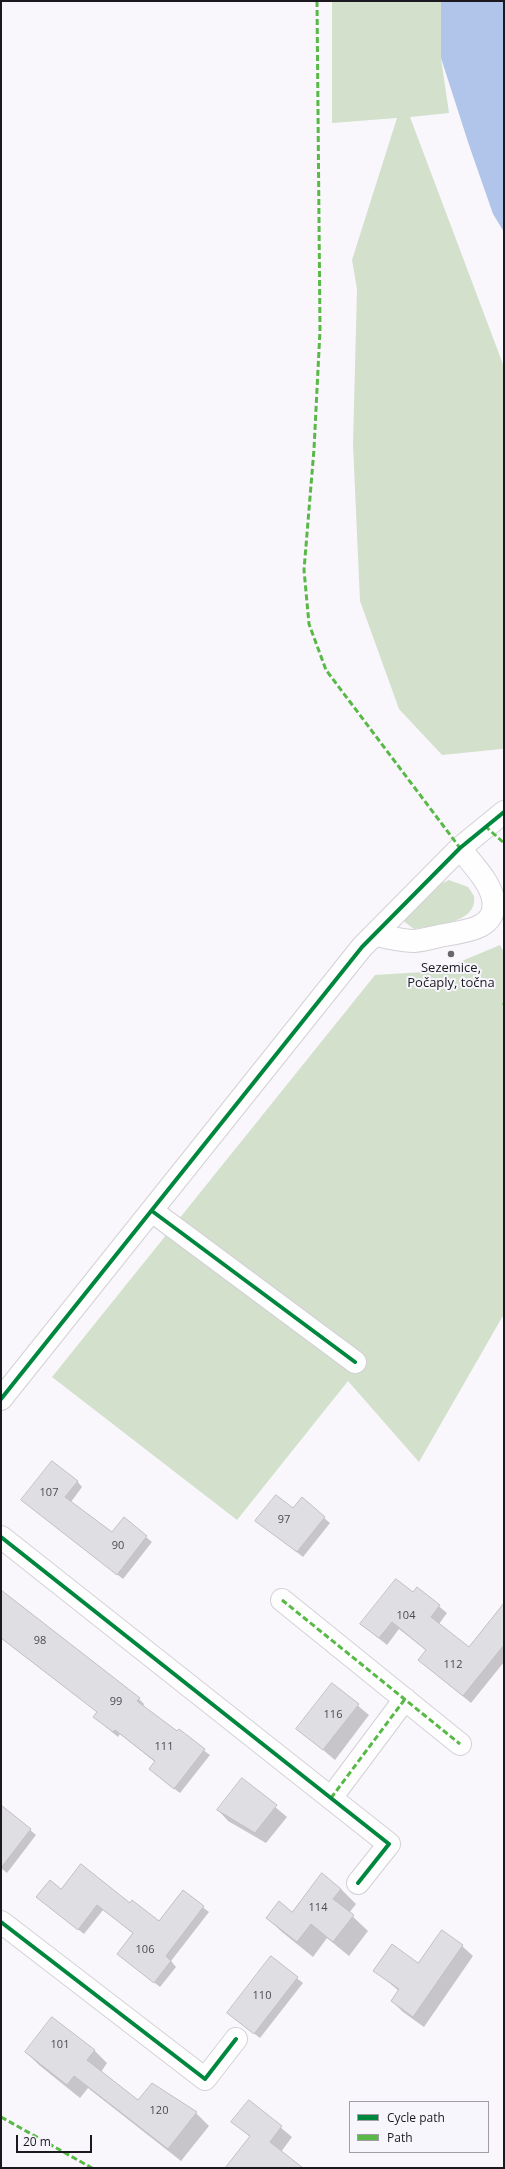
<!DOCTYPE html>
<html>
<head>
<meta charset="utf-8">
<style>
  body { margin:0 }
  #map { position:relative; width:505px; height:2169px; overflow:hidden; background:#f9f7fc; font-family:"Open Sans",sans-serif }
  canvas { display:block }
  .frame { position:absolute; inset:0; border:2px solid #1b191f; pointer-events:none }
  .legend { position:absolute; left:349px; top:2101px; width:140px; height:52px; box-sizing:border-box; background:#f8f6fd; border:1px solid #a09ea4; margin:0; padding:5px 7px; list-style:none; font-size:12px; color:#1b191f }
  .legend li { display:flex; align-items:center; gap:8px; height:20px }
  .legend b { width:20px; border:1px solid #a09ea4 }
  .scale { position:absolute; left:16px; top:2135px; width:76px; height:18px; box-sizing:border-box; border:2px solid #1b191f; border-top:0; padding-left:5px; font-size:12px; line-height:14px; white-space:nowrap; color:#1b191f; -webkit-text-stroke:3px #f8f6fd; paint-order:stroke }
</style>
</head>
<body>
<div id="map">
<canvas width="505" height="2169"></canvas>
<div class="frame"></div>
<ul class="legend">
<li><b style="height:5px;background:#00873e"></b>Cycle path</li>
<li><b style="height:5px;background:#58b947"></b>Path</li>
</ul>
<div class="scale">20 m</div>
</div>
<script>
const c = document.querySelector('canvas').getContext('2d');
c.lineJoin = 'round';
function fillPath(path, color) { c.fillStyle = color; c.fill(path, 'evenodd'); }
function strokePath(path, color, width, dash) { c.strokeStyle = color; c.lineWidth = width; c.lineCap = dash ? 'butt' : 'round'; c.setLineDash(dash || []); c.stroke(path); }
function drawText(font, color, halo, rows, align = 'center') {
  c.font = font + ' "Open Sans",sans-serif'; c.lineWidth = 4; c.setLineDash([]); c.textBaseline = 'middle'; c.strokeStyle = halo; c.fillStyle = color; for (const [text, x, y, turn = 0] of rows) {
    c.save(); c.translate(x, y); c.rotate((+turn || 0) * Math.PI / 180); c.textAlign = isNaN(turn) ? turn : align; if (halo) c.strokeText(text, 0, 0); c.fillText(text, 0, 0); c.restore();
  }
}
const green = new Path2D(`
  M332,1H441V58L449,113L410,117L504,367V748L502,749L442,755L399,709L360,601L353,444L357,289L352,260L397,118L332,123Z
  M449,880L468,887L474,896C478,924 434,925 414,929L402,920L433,887Z
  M500,945L504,952V1314L419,1462L348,1381L237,1520L52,1377L375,975L438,971Z`);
const water = new Path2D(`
  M441,1H504V232L493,214L469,145L441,58Z`);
const shadow = new Path2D(`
  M77,1481L82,1487L71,1502L112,1533L124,1519L152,1542L123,1579L22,1500Z
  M293,1510L324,1518L330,1523L303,1557L257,1521Z
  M417,1588L447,1613L439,1624L469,1648L504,1609V1662L471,1703L419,1660L427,1651L399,1629L387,1645L361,1624L413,1594Z
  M1,1591L139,1699L144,1704L143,1706L210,1755L180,1793L155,1774V1762L120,1734L118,1737L94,1717L98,1712L1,1638Z
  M332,1684L369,1715L335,1760L298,1729Z
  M242,1779L287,1817L266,1843L228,1821L218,1810Z
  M7,1810L36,1835L7,1873L1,1868V1818Z
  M341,1889L356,1904L349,1913L368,1931L349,1956L327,1938L313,1957L282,1932L267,1918L292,1913Z
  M61,1890L130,1904L159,1923L183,1892L209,1912L171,1961L176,1967L160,1987L118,1954L134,1934L103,1910L84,1934L43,1902Z
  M462,1946L473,1956L424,2027L403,2012L392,2001L399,1991L375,1971L418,1964Z
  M271,1958L303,1983L260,2038L234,2018Z
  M94,2050L107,2063L101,2072L138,2101L196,2113L209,2126L181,2161L88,2088L80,2098L39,2065L26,2052Z
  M249,2101L292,2137L281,2152L301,2168H226L250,2137L233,2122Z`);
const building = new Path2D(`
  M52,1461L78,1481L65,1497L112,1532L124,1517L147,1536L117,1575L21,1500Z
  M276,1495L293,1508L302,1497L325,1517L297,1552L255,1521Z
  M396,1579L413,1592L417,1587L440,1605L431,1617L469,1647L504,1603V1645L463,1696L418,1660L426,1650L392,1622L379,1638L360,1624Z
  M1,1590L140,1698L137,1701L177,1731L179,1729L205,1749L174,1789L149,1769L155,1761L115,1730L113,1732L93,1717L97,1712L1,1638Z
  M332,1683L359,1704L323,1750L296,1729Z
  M242,1778L277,1805L255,1833L217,1810Z
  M1,1805L31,1829L1,1868Z
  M81,1864L130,1903L132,1900L159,1921L183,1890L204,1906L166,1956L171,1961L154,1983L117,1954L133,1933L97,1905L78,1930L36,1897L50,1880L61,1889Z
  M322,1873L341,1889L333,1899L354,1915L333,1942L311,1924L297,1942L266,1918L279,1901L292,1912Z
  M442,1930L463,1945L413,2017L391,2001L399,1989L373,1971L392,1944L418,1963Z
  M271,1956L298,1977L254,2034L227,2013Z
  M52,2017L95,2050L87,2060L138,2100L152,2083L197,2112L168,2149L74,2076L67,2085L25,2052Z
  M249,2100L282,2126L270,2142L303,2168H225L250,2136L231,2122Z`);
const minor = new Path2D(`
  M152,1211L355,1362
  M1,1537L389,1844L358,1883
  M282,1600L460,1744
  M331,1798L405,1699
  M1,1922L205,2079L236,2039`);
const tertiary = new Path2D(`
  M375,935C387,937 402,941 414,941C424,940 435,937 444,935C466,931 498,929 493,899C490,881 470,862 460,848
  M1,1399L362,947L460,848L504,812`);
const quiet = new Path2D(`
  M317,1L320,330L314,449L304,570L309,624L326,670L460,848
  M485,826L504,843
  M504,1003V1005
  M282,1600L460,1744
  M331,1798L405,1699
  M1,2117L92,2168`);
const cycleway = new Path2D(`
  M152,1211L355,1362
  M1,1399L362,947L460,848L504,812
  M1,1537L389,1844L358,1883
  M1,1922L205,2079L236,2039`);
const markers = [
  [451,954,4,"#69676c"]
];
const numberNames = [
  ["107",49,1493],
  ["97",284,1520],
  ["90",118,1546],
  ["104",406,1616],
  ["98",40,1641],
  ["112",453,1665],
  ["99",116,1702],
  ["116",333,1715],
  ["111",164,1747],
  ["114",318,1908],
  ["106",145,1950],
  ["110",262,1996],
  ["101",60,2045],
  ["120",159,2111]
];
const poiNames = [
  ["Sezemice,",451,968],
  ["Počaply, točna",451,983]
];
fillPath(green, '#d2e0cc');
fillPath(water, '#b1c4e9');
fillPath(shadow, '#0003');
fillPath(building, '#dfdee3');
strokePath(building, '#c1bfc5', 1);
strokePath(minor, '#d3d1d6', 24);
strokePath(tertiary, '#d3d1d6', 24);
strokePath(minor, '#fefeff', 22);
strokePath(tertiary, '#fefeff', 22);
strokePath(quiet, '#58b947', 3, [6, 3]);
strokePath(cycleway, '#00873e', 4);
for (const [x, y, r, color] of markers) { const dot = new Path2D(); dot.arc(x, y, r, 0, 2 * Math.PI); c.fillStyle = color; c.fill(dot); strokePath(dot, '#f8f6fd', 1.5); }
drawText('11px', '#4c4a50', null, numberNames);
drawText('13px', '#1b191f', '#f8f6fd', poiNames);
</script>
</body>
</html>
